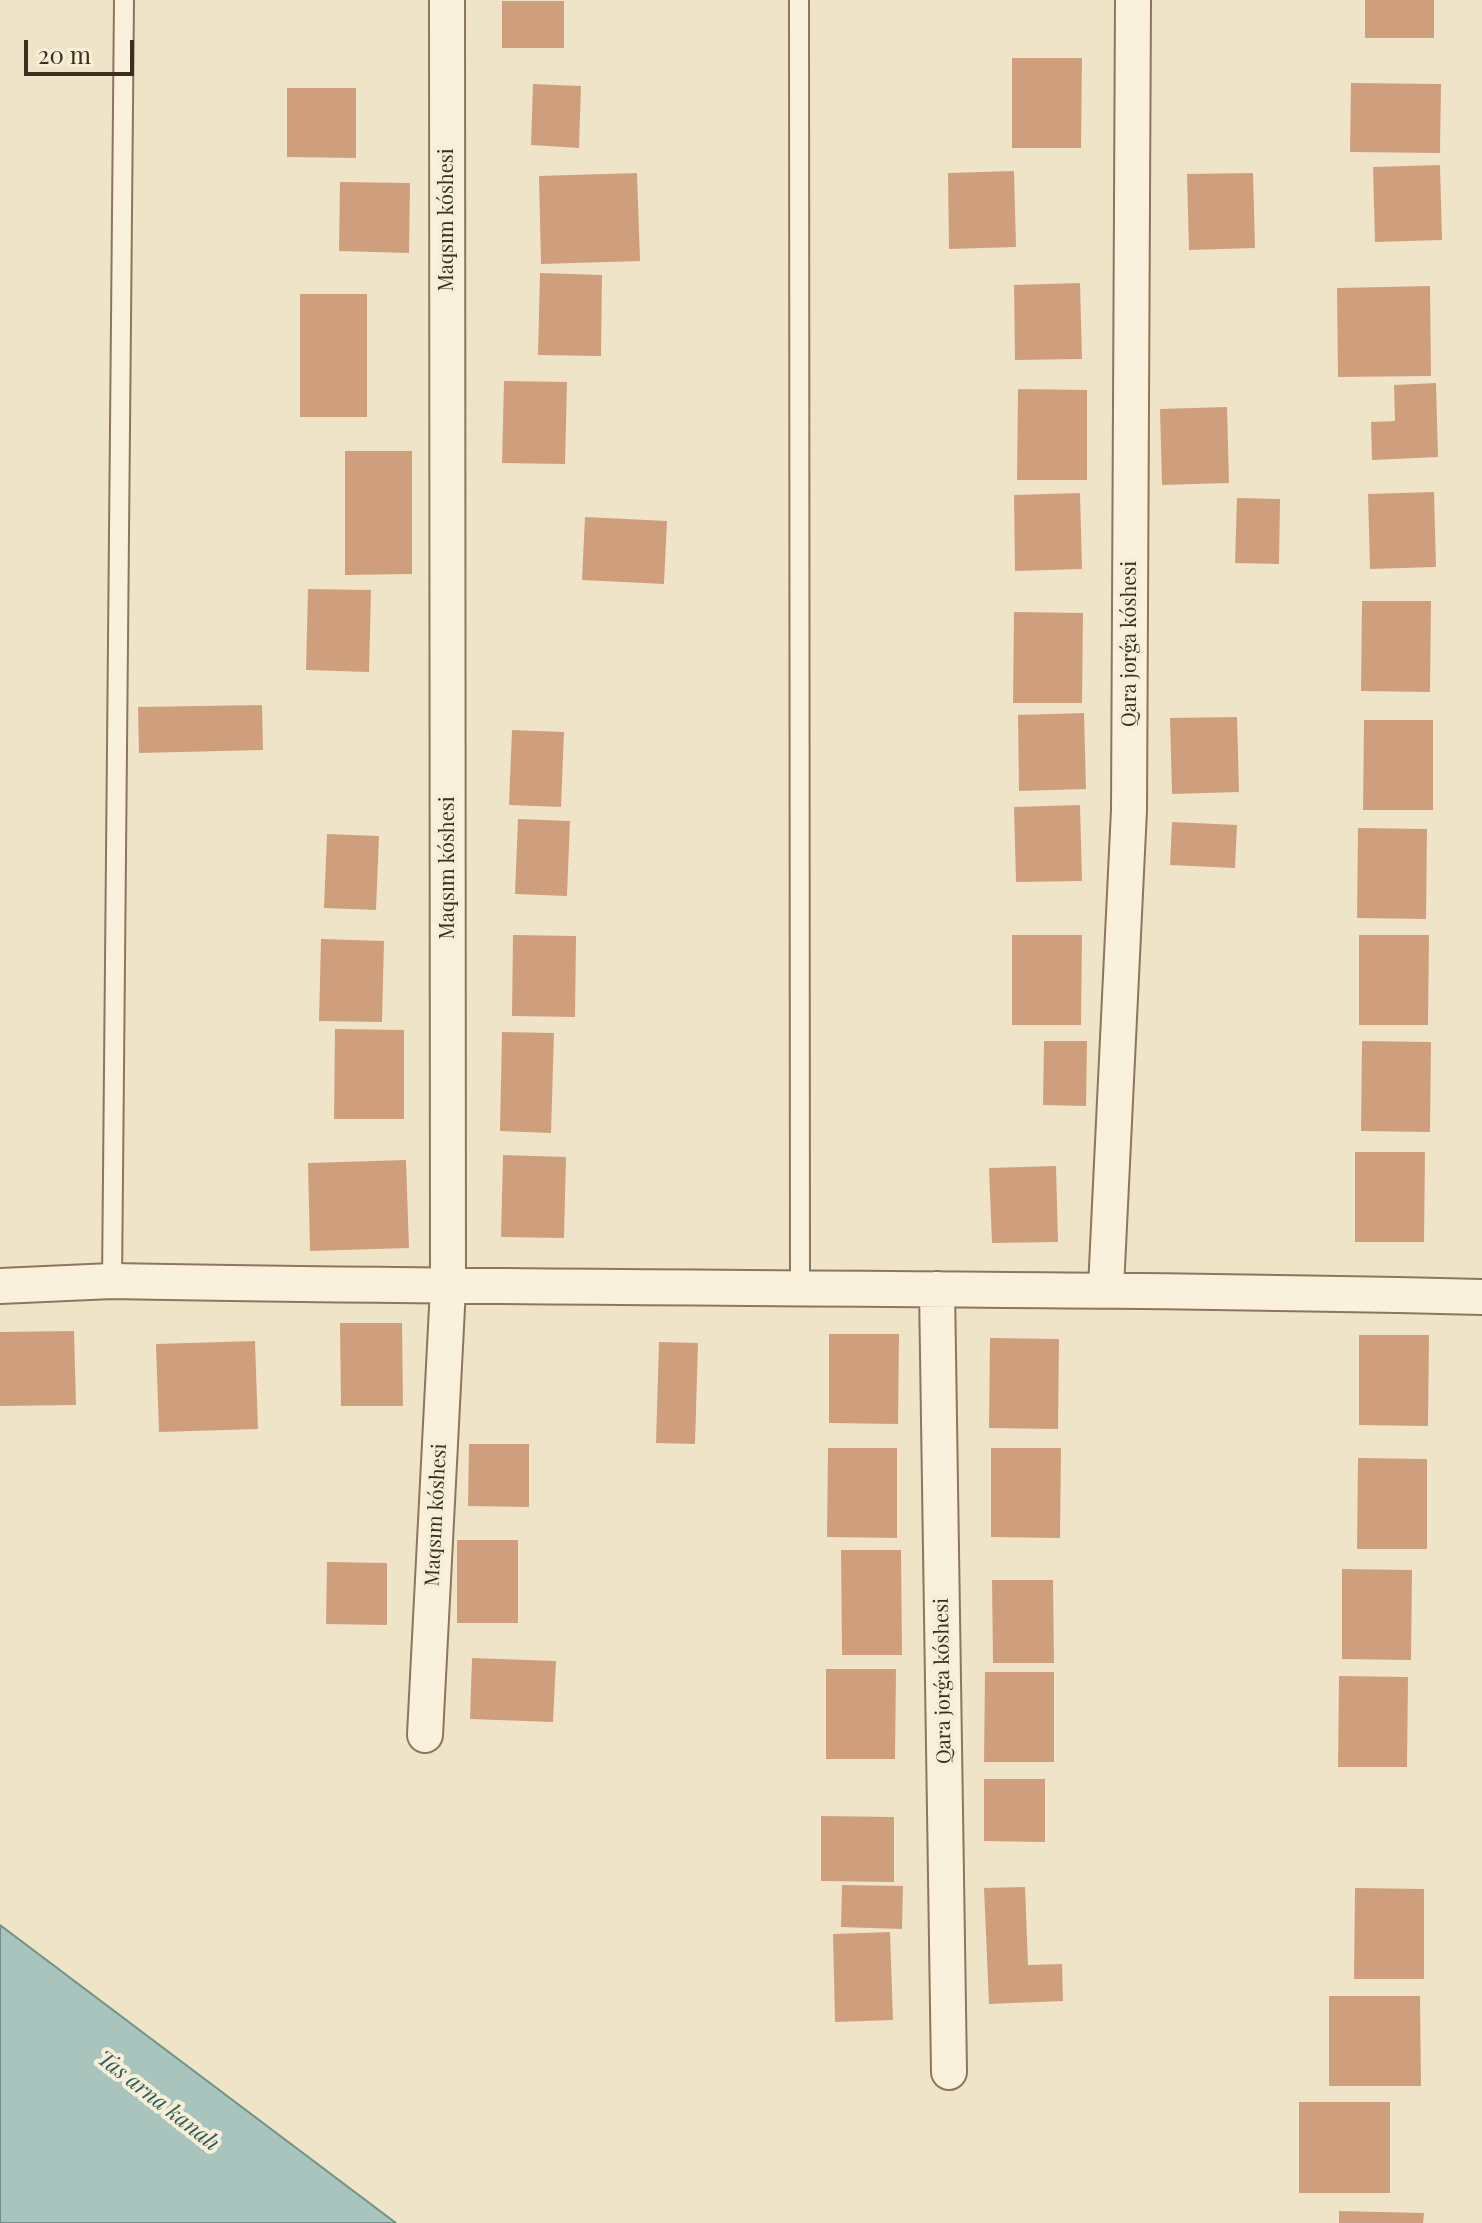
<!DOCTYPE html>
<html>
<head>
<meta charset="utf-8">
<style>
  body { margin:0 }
  #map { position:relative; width:1482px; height:2223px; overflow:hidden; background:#f0e4c8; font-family:"Playfair Display",serif }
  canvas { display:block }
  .scale { position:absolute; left:24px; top:40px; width:110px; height:36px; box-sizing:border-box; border:4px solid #3d2e20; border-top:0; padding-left:10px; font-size:24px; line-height:28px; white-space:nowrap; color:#3d2e20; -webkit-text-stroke:6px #f7eed8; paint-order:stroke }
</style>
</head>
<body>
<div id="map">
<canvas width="1482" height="2223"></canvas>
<div class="scale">20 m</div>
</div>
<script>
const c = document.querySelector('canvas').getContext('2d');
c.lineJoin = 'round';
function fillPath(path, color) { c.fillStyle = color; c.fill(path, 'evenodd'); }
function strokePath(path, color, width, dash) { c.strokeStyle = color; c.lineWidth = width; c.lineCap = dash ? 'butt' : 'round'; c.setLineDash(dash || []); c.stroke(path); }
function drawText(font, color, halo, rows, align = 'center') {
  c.font = font + ' "Playfair Display",serif'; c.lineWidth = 8; c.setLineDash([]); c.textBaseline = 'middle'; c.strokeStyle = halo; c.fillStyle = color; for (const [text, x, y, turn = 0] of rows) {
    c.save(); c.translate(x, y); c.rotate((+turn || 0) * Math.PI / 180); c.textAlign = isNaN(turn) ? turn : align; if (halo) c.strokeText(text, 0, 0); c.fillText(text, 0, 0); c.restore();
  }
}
const water = new Path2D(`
  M0,1925L396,2223H0Z`);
const building = new Path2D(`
  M1365,0H1434V38H1365Z
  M502,1H564V48H502Z
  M1012,58H1082L1081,148H1012Z
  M1351,83L1441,84L1440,153L1350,152Z
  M533,84L581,86L579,148L531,145Z
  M287,88H356V158L287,157Z
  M1440,165L1442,240L1375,242L1373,167Z
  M1014,171L1016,247L949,249L948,173Z
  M637,173L640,261L541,264L539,176Z
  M1253,173L1255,248L1189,250L1187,174Z
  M340,182L410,183L409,253L339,251Z
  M540,273L602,275L601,356L538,355Z
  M1080,283L1082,359L1015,360L1014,285Z
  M1430,286L1431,376L1338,377L1337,288Z
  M300,294H367V417H300Z
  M504,381L567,382L565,464L502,463Z
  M1436,383L1438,457L1372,460L1371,422L1395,421L1394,385Z
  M1018,389L1087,390V480H1017Z
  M1227,407L1229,483L1162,485L1160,409Z
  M345,451H412V574L345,575Z
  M1434,492L1436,567L1370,569L1368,494Z
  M1080,493L1082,569L1015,571L1014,495Z
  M1237,498L1280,499L1279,564L1235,563Z
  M585,517L667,521L664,584L582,580Z
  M308,589L371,590L369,672L306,670Z
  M1362,601H1431L1430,692L1361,691Z
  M1014,612L1083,613L1082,703H1013Z
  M262,705L263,750L139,753L138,707Z
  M1084,713L1086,789L1019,791L1018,715Z
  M1237,717L1239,792L1172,794L1170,718Z
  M1364,720H1433V810H1363Z
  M512,730L564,732L561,807L509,805Z
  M1080,805L1082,881L1016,882L1014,807Z
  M518,819L570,821L567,896L515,894Z
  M1172,822L1237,825L1235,868L1170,865Z
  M1358,828L1427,829L1426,919L1357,918Z
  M327,834L379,836L376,910L324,908Z
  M513,935L576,936L575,1017L512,1016Z
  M1012,935H1082L1081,1025H1012Z
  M1359,935H1429L1428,1025H1359Z
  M321,939L384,941L382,1022L319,1021Z
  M335,1029L404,1030V1119H334Z
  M502,1032L554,1033L551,1133L500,1131Z
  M1044,1041H1087L1086,1106L1043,1105Z
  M1362,1041L1431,1042L1430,1132L1361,1131Z
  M1355,1152H1425L1424,1242H1355Z
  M503,1155L566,1157L564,1238L501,1237Z
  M406,1160L409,1248L310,1251L308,1163Z
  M1056,1166L1058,1242L992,1243L989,1168Z
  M340,1323H402L403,1406H341Z
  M74,1331L76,1405L0,1406V1332Z
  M829,1334H899L898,1424L829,1423Z
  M1359,1335H1429L1428,1426L1359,1425Z
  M990,1338L1059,1339L1058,1429L989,1428Z
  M255,1341L258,1429L159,1432L156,1344Z
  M659,1342L698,1343L695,1444L656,1443Z
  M469,1444H529V1507L468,1506Z
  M828,1448H897V1538L827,1537Z
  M991,1448H1061L1060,1538L991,1537Z
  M1358,1458L1427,1459V1549H1357Z
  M457,1540H518V1623H457Z
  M841,1550H901L902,1655H842Z
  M327,1562L387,1563V1625L326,1624Z
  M1342,1569L1412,1570L1411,1660L1342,1659Z
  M992,1580H1053L1054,1663H993Z
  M472,1658L556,1661L553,1722L470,1719Z
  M826,1669H896L895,1759H826Z
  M985,1672H1054V1762H984Z
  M1339,1676L1408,1677L1407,1767H1338Z
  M984,1779H1045V1842L984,1841Z
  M821,1816L894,1817V1882L821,1881Z
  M842,1885L903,1886L902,1929L841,1927Z
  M1025,1887L1028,1965L1062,1964L1063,2001L989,2004L984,1888Z
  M1355,1888L1424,1889V1979H1354Z
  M890,1932L893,2020L835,2022L833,1934Z
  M1329,1996H1420L1421,2086H1329Z
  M1299,2102H1390V2193H1299Z
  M1339,2211L1424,2213L1423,2223H1339Z`);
const service = new Path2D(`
  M799,0L800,1291
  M112,1281L124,0`);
const minor = new Path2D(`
  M0,1286L112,1281C569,1290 1026,1286 1482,1297
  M1106,1288L1129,810L1133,0
  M937,1289L949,2072
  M425,1735L448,1288L447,0`);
const streetNames = [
  ["Maqsım kóshesi",447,220,-90],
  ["Qara jorǵa kóshesi",1130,644,-90],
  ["Maqsım kóshesi",448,868,-90],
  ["Maqsım kóshesi",436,1515,-87],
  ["Qara jorǵa kóshesi",943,1681,-91]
];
const waterNames = [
  ["Tas arna kanalı",158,2101,38]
];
fillPath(water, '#a9c4bc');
strokePath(water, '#6f938a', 2);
fillPath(building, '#cf9f7d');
strokePath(service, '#8d765c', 22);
strokePath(minor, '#8d765c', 38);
strokePath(service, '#faf1dc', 18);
strokePath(minor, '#faf1dc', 34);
drawText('20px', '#3d2e20', '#f7eed8', streetNames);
drawText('italic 22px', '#2f5d5a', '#f7eed8', waterNames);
</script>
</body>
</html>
